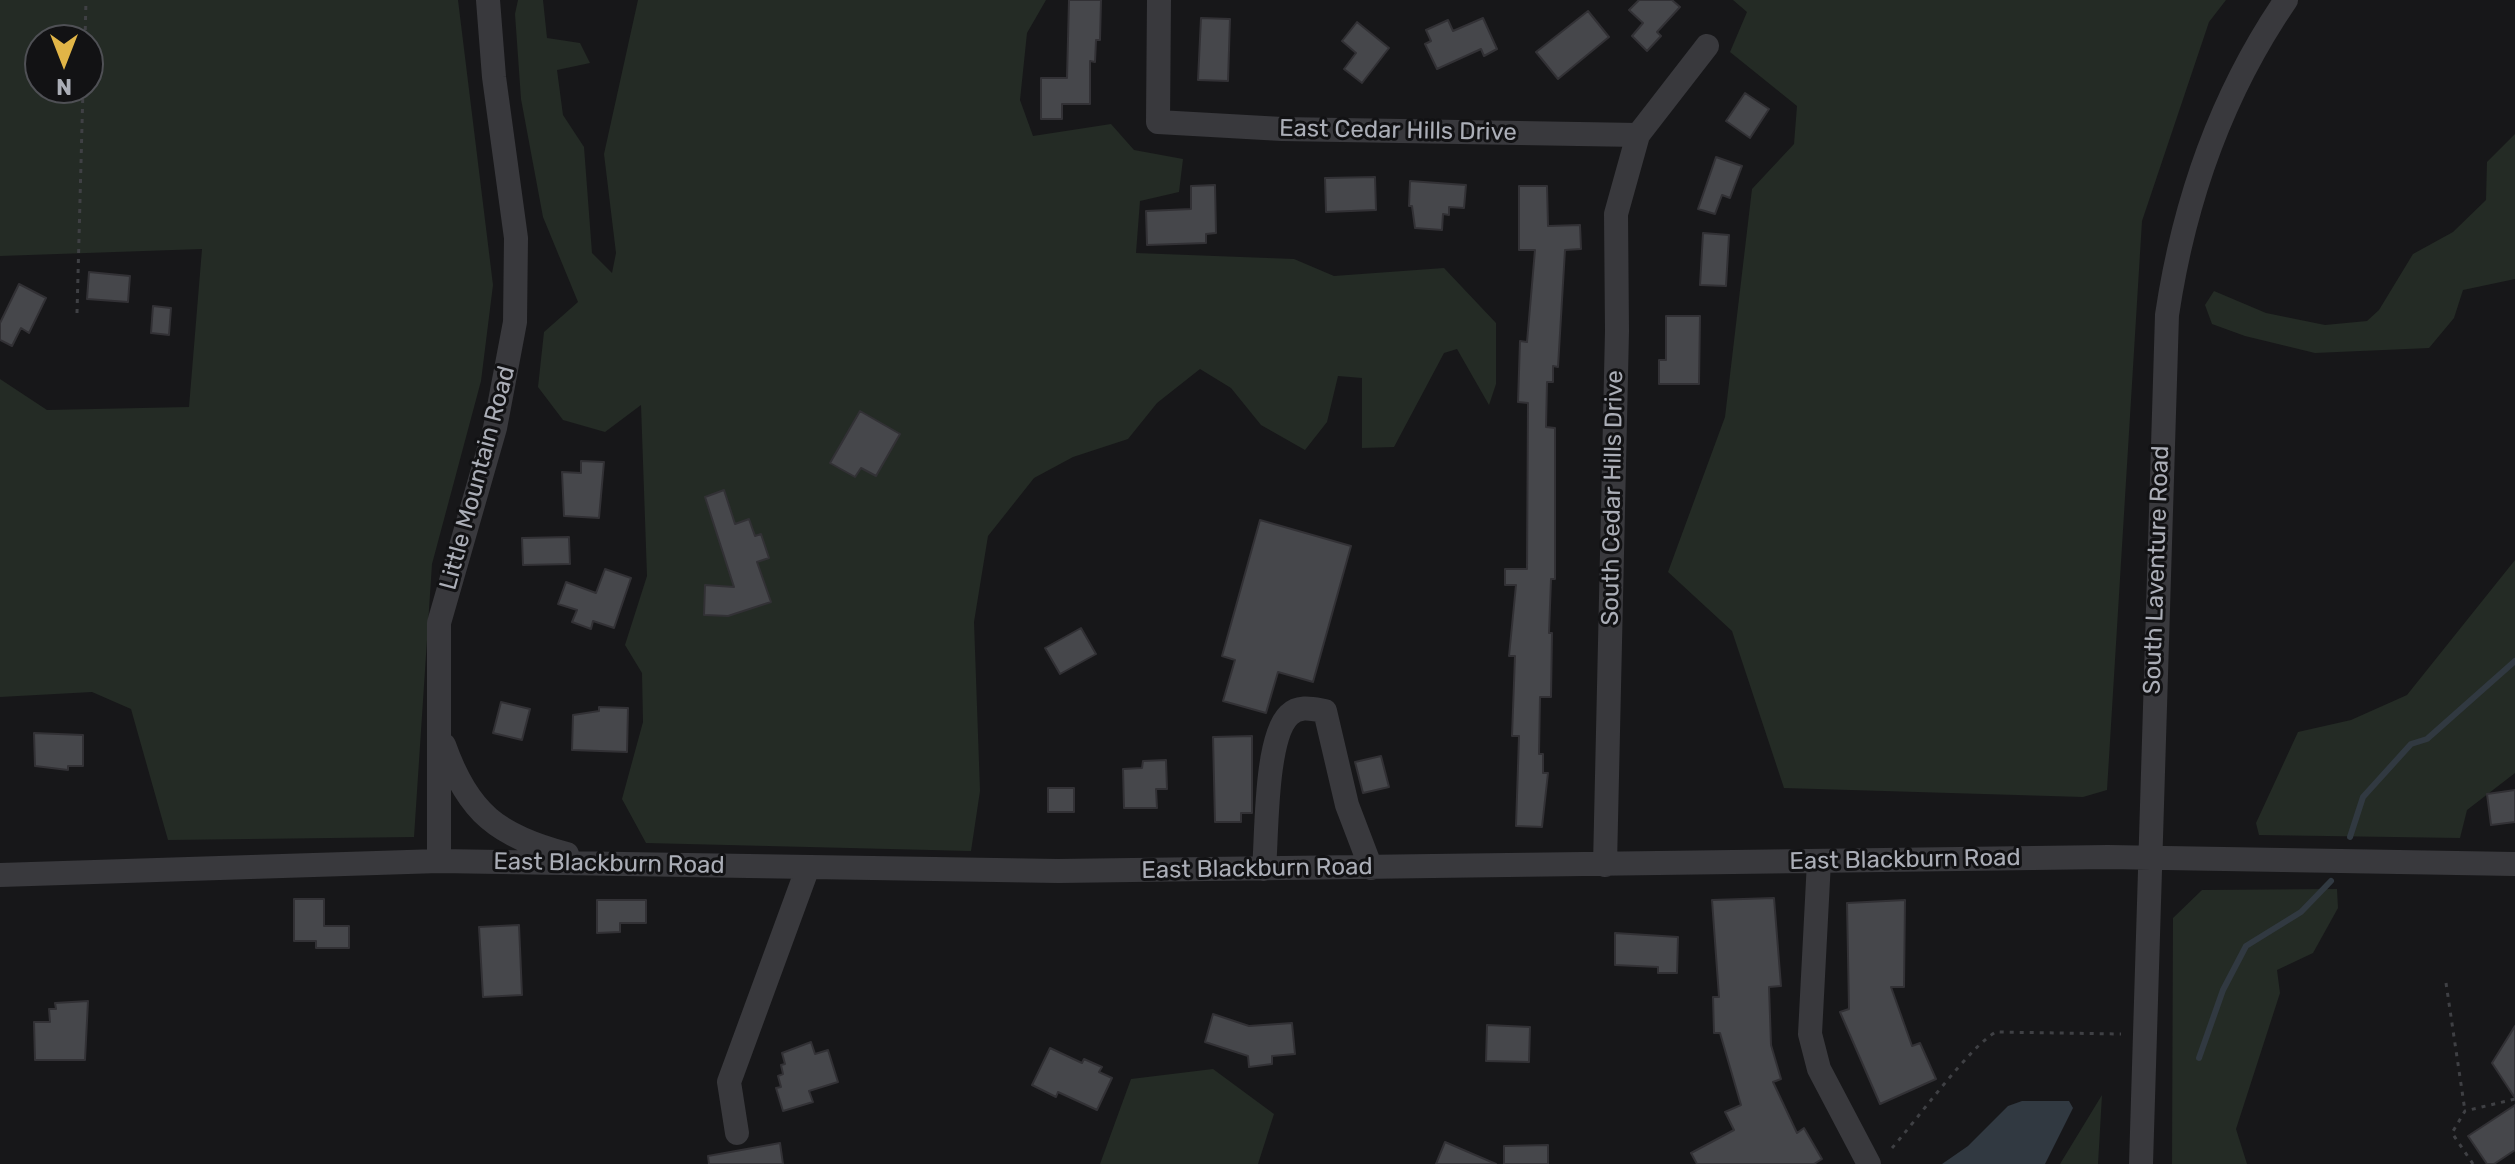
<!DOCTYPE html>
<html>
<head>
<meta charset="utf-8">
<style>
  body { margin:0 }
  #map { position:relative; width:2515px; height:1164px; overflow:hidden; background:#171719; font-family:Rubik,sans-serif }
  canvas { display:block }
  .north { position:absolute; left:24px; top:24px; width:80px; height:80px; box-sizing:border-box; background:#121214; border:2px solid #4f5055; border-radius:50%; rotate:180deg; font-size:22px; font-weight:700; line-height:32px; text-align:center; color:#abaeb7 }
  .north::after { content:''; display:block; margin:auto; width:28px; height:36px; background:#e1b547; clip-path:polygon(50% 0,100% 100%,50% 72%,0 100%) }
</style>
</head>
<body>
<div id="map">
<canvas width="2515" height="1164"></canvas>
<div class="north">N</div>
</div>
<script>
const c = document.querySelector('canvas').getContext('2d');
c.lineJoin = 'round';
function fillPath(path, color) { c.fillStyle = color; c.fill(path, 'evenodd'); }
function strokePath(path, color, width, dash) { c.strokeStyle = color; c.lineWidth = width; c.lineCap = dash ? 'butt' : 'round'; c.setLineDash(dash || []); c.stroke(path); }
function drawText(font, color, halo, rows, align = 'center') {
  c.font = font + ' Rubik,sans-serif'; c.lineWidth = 6; c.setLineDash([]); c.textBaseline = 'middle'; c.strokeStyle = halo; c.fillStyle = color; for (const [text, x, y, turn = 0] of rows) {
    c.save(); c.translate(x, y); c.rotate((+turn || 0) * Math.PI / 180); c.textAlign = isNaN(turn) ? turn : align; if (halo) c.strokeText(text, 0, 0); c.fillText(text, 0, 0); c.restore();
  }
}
const green = new Path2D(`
  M0,0H458L493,285L481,381L432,564L414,837L168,840L131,709L92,692L0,697V379L47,410L189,407L202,249L0,256ZM40,40H88V88H40Z
  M518,0H543L547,38L580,43L590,63L557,70L563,115L584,147L592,253L612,273L616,253L604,154L638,0H1046L1027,33L1020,100L1033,136L1111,124L1134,150L1183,159L1179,192L1140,201L1136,253L1294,259L1334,276L1444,268L1496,323V384L1489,405L1457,349L1444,353L1394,447L1362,448V378L1338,376L1327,422L1305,450L1261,425L1231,388L1200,369L1157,403L1128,439L1073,457L1034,478L988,536L974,622L980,791L971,851L646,843L622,799L643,722L642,673L625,645L647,576L641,405L605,432L563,420L538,387L544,332L578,302L543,217L521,99L515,14Z
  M1733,0H2226L2209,22L2142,221L2107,790L2083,797L1784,788L1732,631L1668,572L1725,417L1752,189L1794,144L1797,106L1730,52L1747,12Z
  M2515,134V279L2463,290L2454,318L2429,348L2315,353L2245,336L2212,324L2205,305L2214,291L2266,313L2325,325L2367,321L2379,310L2413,254L2453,232L2486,200L2487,162Z
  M2515,560V773L2467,810L2460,838L2259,835L2256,823L2298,732L2351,720L2407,695Z
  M2337,889L2338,908L2313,953L2277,970L2280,993L2236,1129L2247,1164H2172L2173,918L2202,890Z
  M1213,1069L1274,1114L1258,1164H1100L1131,1079Z
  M2102,1095L2098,1164H2060Z`);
const water = new Path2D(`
  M2022,1101H2069L2073,1108L2045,1164H1942L1968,1146L2008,1106Z`);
const stream = new Path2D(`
  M2350,837L2363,797L2411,744L2427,739L2515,661
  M2199,1058L2223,990L2246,946L2301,912L2331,881`);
const building = new Path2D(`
  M1069,0H1101L1100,40H1096L1095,62L1090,61V104H1062V119H1041V78H1067Z
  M1639,0H1672L1680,7L1657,32L1661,36L1647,51L1632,36L1643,23L1629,10Z
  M1588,11L1609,37L1558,79L1536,52Z
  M1201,18L1230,19L1228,81L1198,80Z
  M1483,18L1497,49L1484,56L1481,49L1437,69L1425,44L1431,41L1426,30L1448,20L1453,31Z
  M1357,22L1389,48L1362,83L1344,69L1356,53L1342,41Z
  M1745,93L1769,109L1750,138L1726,121Z
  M1716,157L1742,166L1730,198L1722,195L1715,214L1698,209Z
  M1375,177L1376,210L1326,212L1325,178Z
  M1410,181L1466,185L1464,208L1449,207V215L1443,214L1442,230L1415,228L1412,206H1409Z
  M1215,185L1216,233L1206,234V243L1147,245L1146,211L1191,209V186Z
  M1519,186H1547L1548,226L1580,225L1581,249L1565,250L1558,367L1553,366V382H1547L1546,427L1555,428V579H1551L1549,633H1552L1551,697H1540L1539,754H1543V773H1548L1542,827L1516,826L1519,736H1512L1515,656H1509L1516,585H1505V569H1527L1528,403L1518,402L1520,341L1527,342L1535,250H1519Z
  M1703,233L1729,235L1726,286L1700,285Z
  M89,272L130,276L128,302L87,299Z
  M19,284L46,298L29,333L21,328L12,346L0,340V323Z
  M153,306L171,308L169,335L151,333Z
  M1666,316H1700L1699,384H1659V360H1666Z
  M860,411L900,434L876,476L861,468L855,477L830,463Z
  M581,461L604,462L599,518L564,516L562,472L581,473Z
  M724,490L735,524L749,519L755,536L761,534L769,558L757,562L771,602L728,616L704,615L705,585L734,587L705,497Z
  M1260,520L1351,546L1313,682L1278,672L1266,713L1223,701L1235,660L1222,656Z
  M569,537L570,564L523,565L522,538Z
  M605,569L631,578L614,628L593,621L591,629L572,622L577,610L558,604L566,582L596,593Z
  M1081,628L1096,654L1060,674L1045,648Z
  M501,702L530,709L522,740L493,733Z
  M599,707L628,708L627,752L572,750L573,715L599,711Z
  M34,733L83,735V766H68V770L35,766Z
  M1252,736V813H1241V822H1215L1213,737Z
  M1381,756L1389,787L1363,793L1355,762Z
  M1166,760L1167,789H1156L1157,808H1124L1123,769L1142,768L1143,761Z
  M1048,788H1074V812H1048Z
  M2515,790V822L2491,825L2487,794Z
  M1774,898L1781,986L1769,987L1771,1045L1781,1079L1773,1082L1797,1133L1804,1128L1822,1159L1814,1164H1697L1691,1153L1734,1130L1725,1112L1741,1105L1720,1033H1714L1713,997H1719L1712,900Z
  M294,899H324V926H349V948H316V941H294Z
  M597,900H646V923H620V932L597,933Z
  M1905,900L1904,987H1891L1912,1046L1920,1043L1936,1079L1880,1104L1840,1012L1849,1009L1847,903Z
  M519,925L522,995L483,997L479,927Z
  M1615,933L1678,937L1677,973H1658V967L1615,965Z
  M88,1001L85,1060H35L34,1022H50L49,1009H56L55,1003Z
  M1213,1014L1249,1026L1292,1023L1295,1054L1272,1056V1064L1249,1067L1248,1056L1205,1042Z
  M1487,1025L1530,1027L1529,1062L1486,1061Z
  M2515,1026V1098L2492,1063Z
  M811,1042L815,1054L828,1050L838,1082L809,1091L813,1102L783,1111L776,1088L781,1087L778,1076L783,1074L781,1065L785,1064L782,1053Z
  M1050,1048L1082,1063L1084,1059L1102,1067L1099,1072L1112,1078L1097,1110L1058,1092L1056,1097L1032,1085Z
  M2515,1105V1150L2494,1164H2487L2468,1136Z
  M1445,1142L1496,1164H1436Z
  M780,1143L783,1164H709L708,1156Z
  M1548,1145V1164H1504V1146Z`);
const path = new Path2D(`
  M85,40L86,0
  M77,313L83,88
  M2446,983L2465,1111
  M1892,1148C1915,1122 1971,1045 1996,1032L2121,1034
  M2473,1164L2452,1133L2465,1111L2515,1099`);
const minor = new Path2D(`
  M1159,0L1158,122L1282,129L1638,135
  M444,745C468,813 498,836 567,854
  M439,861V623L495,428L515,322L516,238L494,77L488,0
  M1819,861L1810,1034L1819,1069L1869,1164
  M1605,865L1617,331L1616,214L1638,135L1707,46
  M1264,869C1267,835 1265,738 1289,715C1299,705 1313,709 1325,711L1347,805L1371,868
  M0,875L439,861L1058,871L2108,857L2515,864
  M737,1133L729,1082L808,867
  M2141,1164L2167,315C2184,201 2221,95 2286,0`);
const streetNames = [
  ["East Cedar Hills Drive",1398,131,1],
  ["Little Mountain Road",478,478,-75],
  ["South Cedar Hills Drive",1613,498,-89],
  ["South Laventure Road",2157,570,-88],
  ["East Blackburn Road",1905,860,-1],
  ["East Blackburn Road",609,864,1],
  ["East Blackburn Road",1257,869,-1]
];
fillPath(green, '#242b25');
fillPath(water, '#313941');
strokePath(stream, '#313941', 6);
fillPath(building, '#46474b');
strokePath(building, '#323135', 2);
strokePath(path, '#3f4044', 3, [4, 6]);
strokePath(minor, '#39393d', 24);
drawText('24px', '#abaeb7', '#121214', streetNames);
</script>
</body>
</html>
